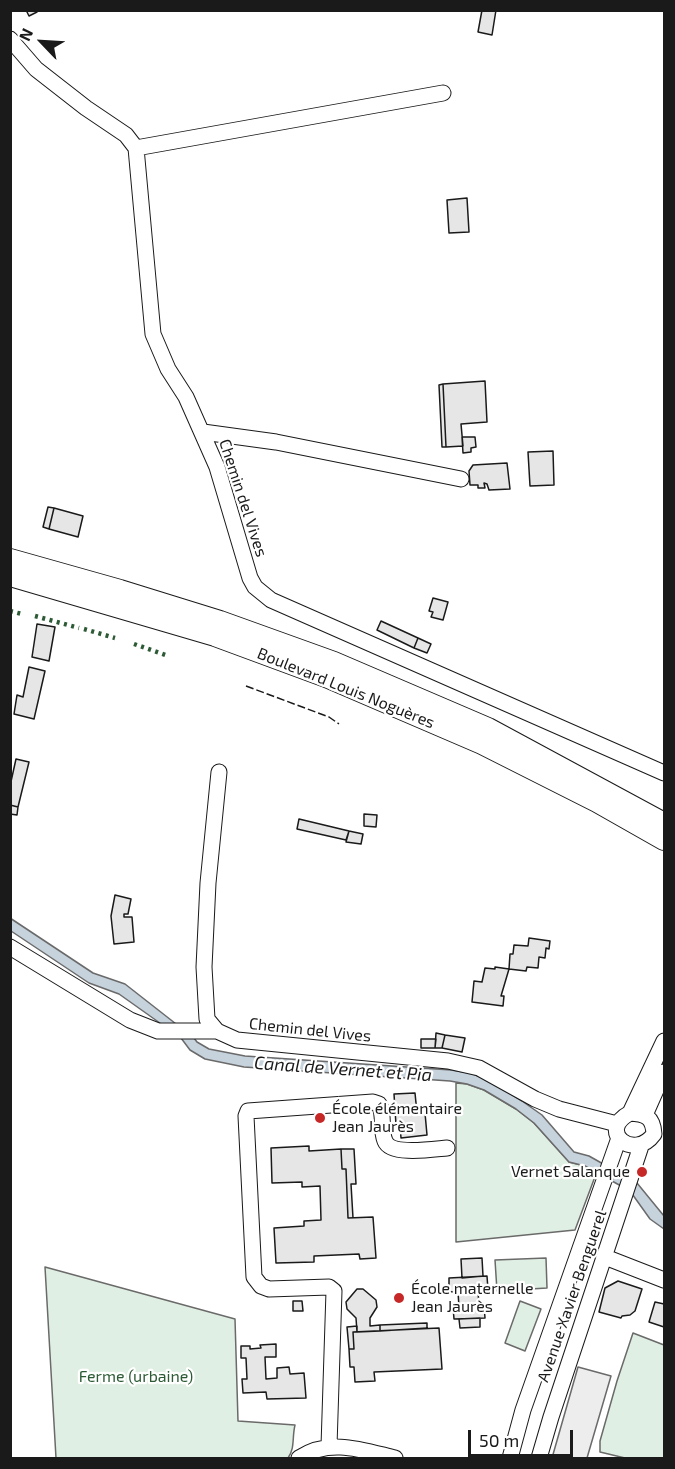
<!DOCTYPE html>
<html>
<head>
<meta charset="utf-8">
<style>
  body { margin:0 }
  #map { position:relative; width:675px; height:1469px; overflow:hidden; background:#fff; font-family:"Exo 2",sans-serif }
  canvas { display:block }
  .frame { position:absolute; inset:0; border:12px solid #1a1a1a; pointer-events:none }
  .north { position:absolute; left:12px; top:12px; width:60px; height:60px; -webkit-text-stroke:4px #fff; paint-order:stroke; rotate:295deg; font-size:16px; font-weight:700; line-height:24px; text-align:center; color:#1a1a1a }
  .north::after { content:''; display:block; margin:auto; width:21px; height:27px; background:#1a1a1a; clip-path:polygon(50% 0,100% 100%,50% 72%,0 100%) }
  .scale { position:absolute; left:468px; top:1430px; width:105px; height:27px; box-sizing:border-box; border:3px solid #1a1a1a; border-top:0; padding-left:8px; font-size:18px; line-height:21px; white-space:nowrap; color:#1a1a1a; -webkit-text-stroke:4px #fff; paint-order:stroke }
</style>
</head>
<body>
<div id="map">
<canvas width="675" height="1469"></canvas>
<div class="frame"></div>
<div class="north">N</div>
<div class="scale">50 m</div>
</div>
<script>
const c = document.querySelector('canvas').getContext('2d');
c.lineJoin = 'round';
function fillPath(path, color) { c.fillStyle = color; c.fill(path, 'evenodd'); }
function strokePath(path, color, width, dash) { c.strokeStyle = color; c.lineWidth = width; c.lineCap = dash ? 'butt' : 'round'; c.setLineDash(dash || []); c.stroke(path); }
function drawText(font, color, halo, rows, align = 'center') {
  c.font = font + ' "Exo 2",sans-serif'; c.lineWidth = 4.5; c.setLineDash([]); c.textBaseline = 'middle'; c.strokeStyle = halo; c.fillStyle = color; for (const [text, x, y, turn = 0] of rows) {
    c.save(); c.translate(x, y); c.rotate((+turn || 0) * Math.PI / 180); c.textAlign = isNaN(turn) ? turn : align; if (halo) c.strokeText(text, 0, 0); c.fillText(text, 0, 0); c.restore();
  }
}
const green = new Path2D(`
  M456,1083L467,1084L484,1090L516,1109L534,1123L569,1162L585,1166L596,1174L575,1230L456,1242Z
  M546,1258L547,1288L497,1291L495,1260Z
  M45,1267L235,1319L238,1421L295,1425C292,1437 295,1449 288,1458H56Z
  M520,1301L541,1309L525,1351L505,1343Z
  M633,1333L664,1345V1458H625L600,1452V1441L617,1381Z`);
const parking = new Path2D(`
  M578,1367L611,1376L587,1458H552Z`);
const water = new Path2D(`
  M10,918L93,973L125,984L194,1038L197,1042L209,1049L245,1056L451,1070L470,1073L489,1080L522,1101L542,1115L574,1152L589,1156L637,1183L664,1216V1229L650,1219L630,1191L585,1166L569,1162L534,1123L516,1109L484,1090L467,1084L450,1081L244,1067L205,1059L190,1050L181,1038L119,994L89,983L11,931Z`);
const building = new Path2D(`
  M26,10H36L37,12L29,16Z
  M482,10H496L492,35L478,32Z
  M467,198L469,232L449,233L447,200Z
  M485,381L487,422L461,424L463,446L446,447L443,384Z
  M443,384L446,447H442L439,385Z
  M462,437H475L476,447L471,448V452L463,453Z
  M553,451L554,485L530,486L528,452Z
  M507,463L510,489L489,490L487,484L484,483L485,488H478V485H470L469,471L473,465Z
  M48,507L54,508L49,529L43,527Z
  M54,508L83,516L78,537L49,529Z
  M433,598L448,602L443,620L431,617L433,612L429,611Z
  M381,621L418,638L414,648L377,630Z
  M37,624L55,627L49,661L32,657Z
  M418,638L431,644L427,653L414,648Z
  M29,667L45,671L34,719L14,714L17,695L23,697Z
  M16,759L29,762L18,807L10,805V786Z
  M10,805L18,807L17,815L10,814Z
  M364,814L377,815L376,827L364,826Z
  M299,819L349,831L346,840L297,829Z
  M349,831L363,834L361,844L346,842Z
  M115,895L131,899L128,914H124V917H132L134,942L114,944L111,916Z
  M529,938L550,941L549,949L546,948L545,958L539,957L538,968L527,967L526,971L509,969L510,954H513L514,945L528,946Z
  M495,967L509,969L501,996H504L503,1006L472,1002L474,981L482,982L485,968L495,969Z
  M436,1033L445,1035L442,1048H435Z
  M445,1035L465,1038L462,1052L442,1048Z
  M421,1039H436L435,1048H421Z
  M415,1093L417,1113H425L427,1135L401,1138L400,1125H396L394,1094Z
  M309,1146V1151L341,1149L342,1169H346L348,1218L373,1217L376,1258L360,1259L359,1254L314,1256V1262L276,1263L274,1228L304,1226V1221L321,1220L320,1186L302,1187V1182L272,1183L271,1148Z
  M341,1149H354L356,1184H351L353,1218H348L346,1169H342Z
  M482,1258L483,1276L462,1278L461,1259Z
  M487,1276L488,1290L449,1292V1278Z
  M618,1281L642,1289L635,1311L630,1315L622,1316L621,1318L599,1312L605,1288Z
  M357,1289H363L376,1300L377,1307L370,1318V1326L380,1325V1331L357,1332L356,1318L347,1309L346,1302Z
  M478,1291L479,1306L459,1307L458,1292Z
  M293,1301H302L303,1311H293Z
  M655,1302L664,1304V1327L649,1322Z
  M484,1305L485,1318L454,1319L453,1307Z
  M480,1318V1327L460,1328L459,1319Z
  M427,1323V1328L380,1331V1325Z
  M357,1326V1332H353L354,1349H349L347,1327Z
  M439,1328L442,1369L374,1372L375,1381L355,1382L354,1367H350L349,1349H354L353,1332Z
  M276,1344V1357H265L266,1379L277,1378V1368L289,1367L290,1374L304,1373L306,1398L267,1399L266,1392L243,1393L242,1379H247L246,1358H241V1346H250V1349L261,1348L260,1345Z`);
const minor = new Path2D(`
  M10,39L36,69L86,108L126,135L136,148L153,334L168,369L186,397L217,467L250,578L255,587L271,600L664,773
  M136,148L443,93
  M203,432L276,442L461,479
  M219,772L208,883L204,967L207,1019L217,1031L237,1040L448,1061L479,1068L535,1099L559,1109L617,1124
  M10,947L130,1020L158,1031H217
  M630,1113C646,1114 653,1117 654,1134C634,1162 596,1131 630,1113Z
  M630,1113L664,1041
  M645,1115L664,1072
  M605,1257L664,1280
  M329,1446L334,1291L329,1287L269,1289L261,1286L254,1277L246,1116L248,1111L373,1102L379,1104C385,1115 380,1129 385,1141C391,1156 434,1149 447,1148
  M299,1458C330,1438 362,1450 395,1458
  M510,1458L523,1410L619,1138
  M539,1458L551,1417L641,1146`);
const major = new Path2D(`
  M10,559L120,590L220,621L334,662L488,728L664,823
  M10,576L215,636L326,677L482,744L597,802L664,840`);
const hedge = new Path2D(`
  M10,611L22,614
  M35,616L79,628
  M84,629L115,638
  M134,644L168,656`);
const fence = new Path2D(`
  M246,686L329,717L339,724`);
const markers = [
  [320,1118,6,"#c62828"],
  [642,1172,6,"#c62828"],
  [399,1298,6,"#c62828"]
];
const streetNames = [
  ["Chemin del Vives",243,498,72],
  ["Boulevard Louis Noguères",346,688,22],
  ["Chemin del Vives",310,1030,6],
  ["Avenue Xavier Benguerel",572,1296,-71]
];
const poiNames = [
  ["École élémentaire",332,1109],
  ["Jean Jaurès",332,1127],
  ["Vernet Salanque",630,1172,"right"],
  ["École maternelle",411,1289],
  ["Jean Jaurès",411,1307]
];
const parkNames = [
  ["Ferme (urbaine)",136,1377]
];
const waterNames = [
  ["Canal de Vernet et Pia",343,1069,4]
];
fillPath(green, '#e0efe3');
strokePath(green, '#6a6a6a', 1.5);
fillPath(parking, '#ededed');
strokePath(parking, '#6a6a6a', 1.5);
fillPath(water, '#c6d2dc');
strokePath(water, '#6a6a6a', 1.5);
fillPath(building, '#e6e6e6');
strokePath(building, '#1a1a1a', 1.5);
strokePath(minor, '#1a1a1a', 17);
strokePath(major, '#1a1a1a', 22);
strokePath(minor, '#fff', 15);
strokePath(major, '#fff', 20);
strokePath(hedge, '#2b5a34', 4.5, [3, 4.5]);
strokePath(fence, '#1a1a1a', 1.5, [8, 3]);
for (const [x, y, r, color] of markers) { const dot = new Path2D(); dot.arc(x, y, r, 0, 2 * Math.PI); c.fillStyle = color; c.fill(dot); strokePath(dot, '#fff', 2); }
drawText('16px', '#1a1a1a', '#fff', streetNames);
drawText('16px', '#1a1a1a', '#fff', poiNames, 'left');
drawText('16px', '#2b5a34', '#fff', parkNames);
drawText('italic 18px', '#1a1a1a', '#fff', waterNames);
</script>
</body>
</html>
